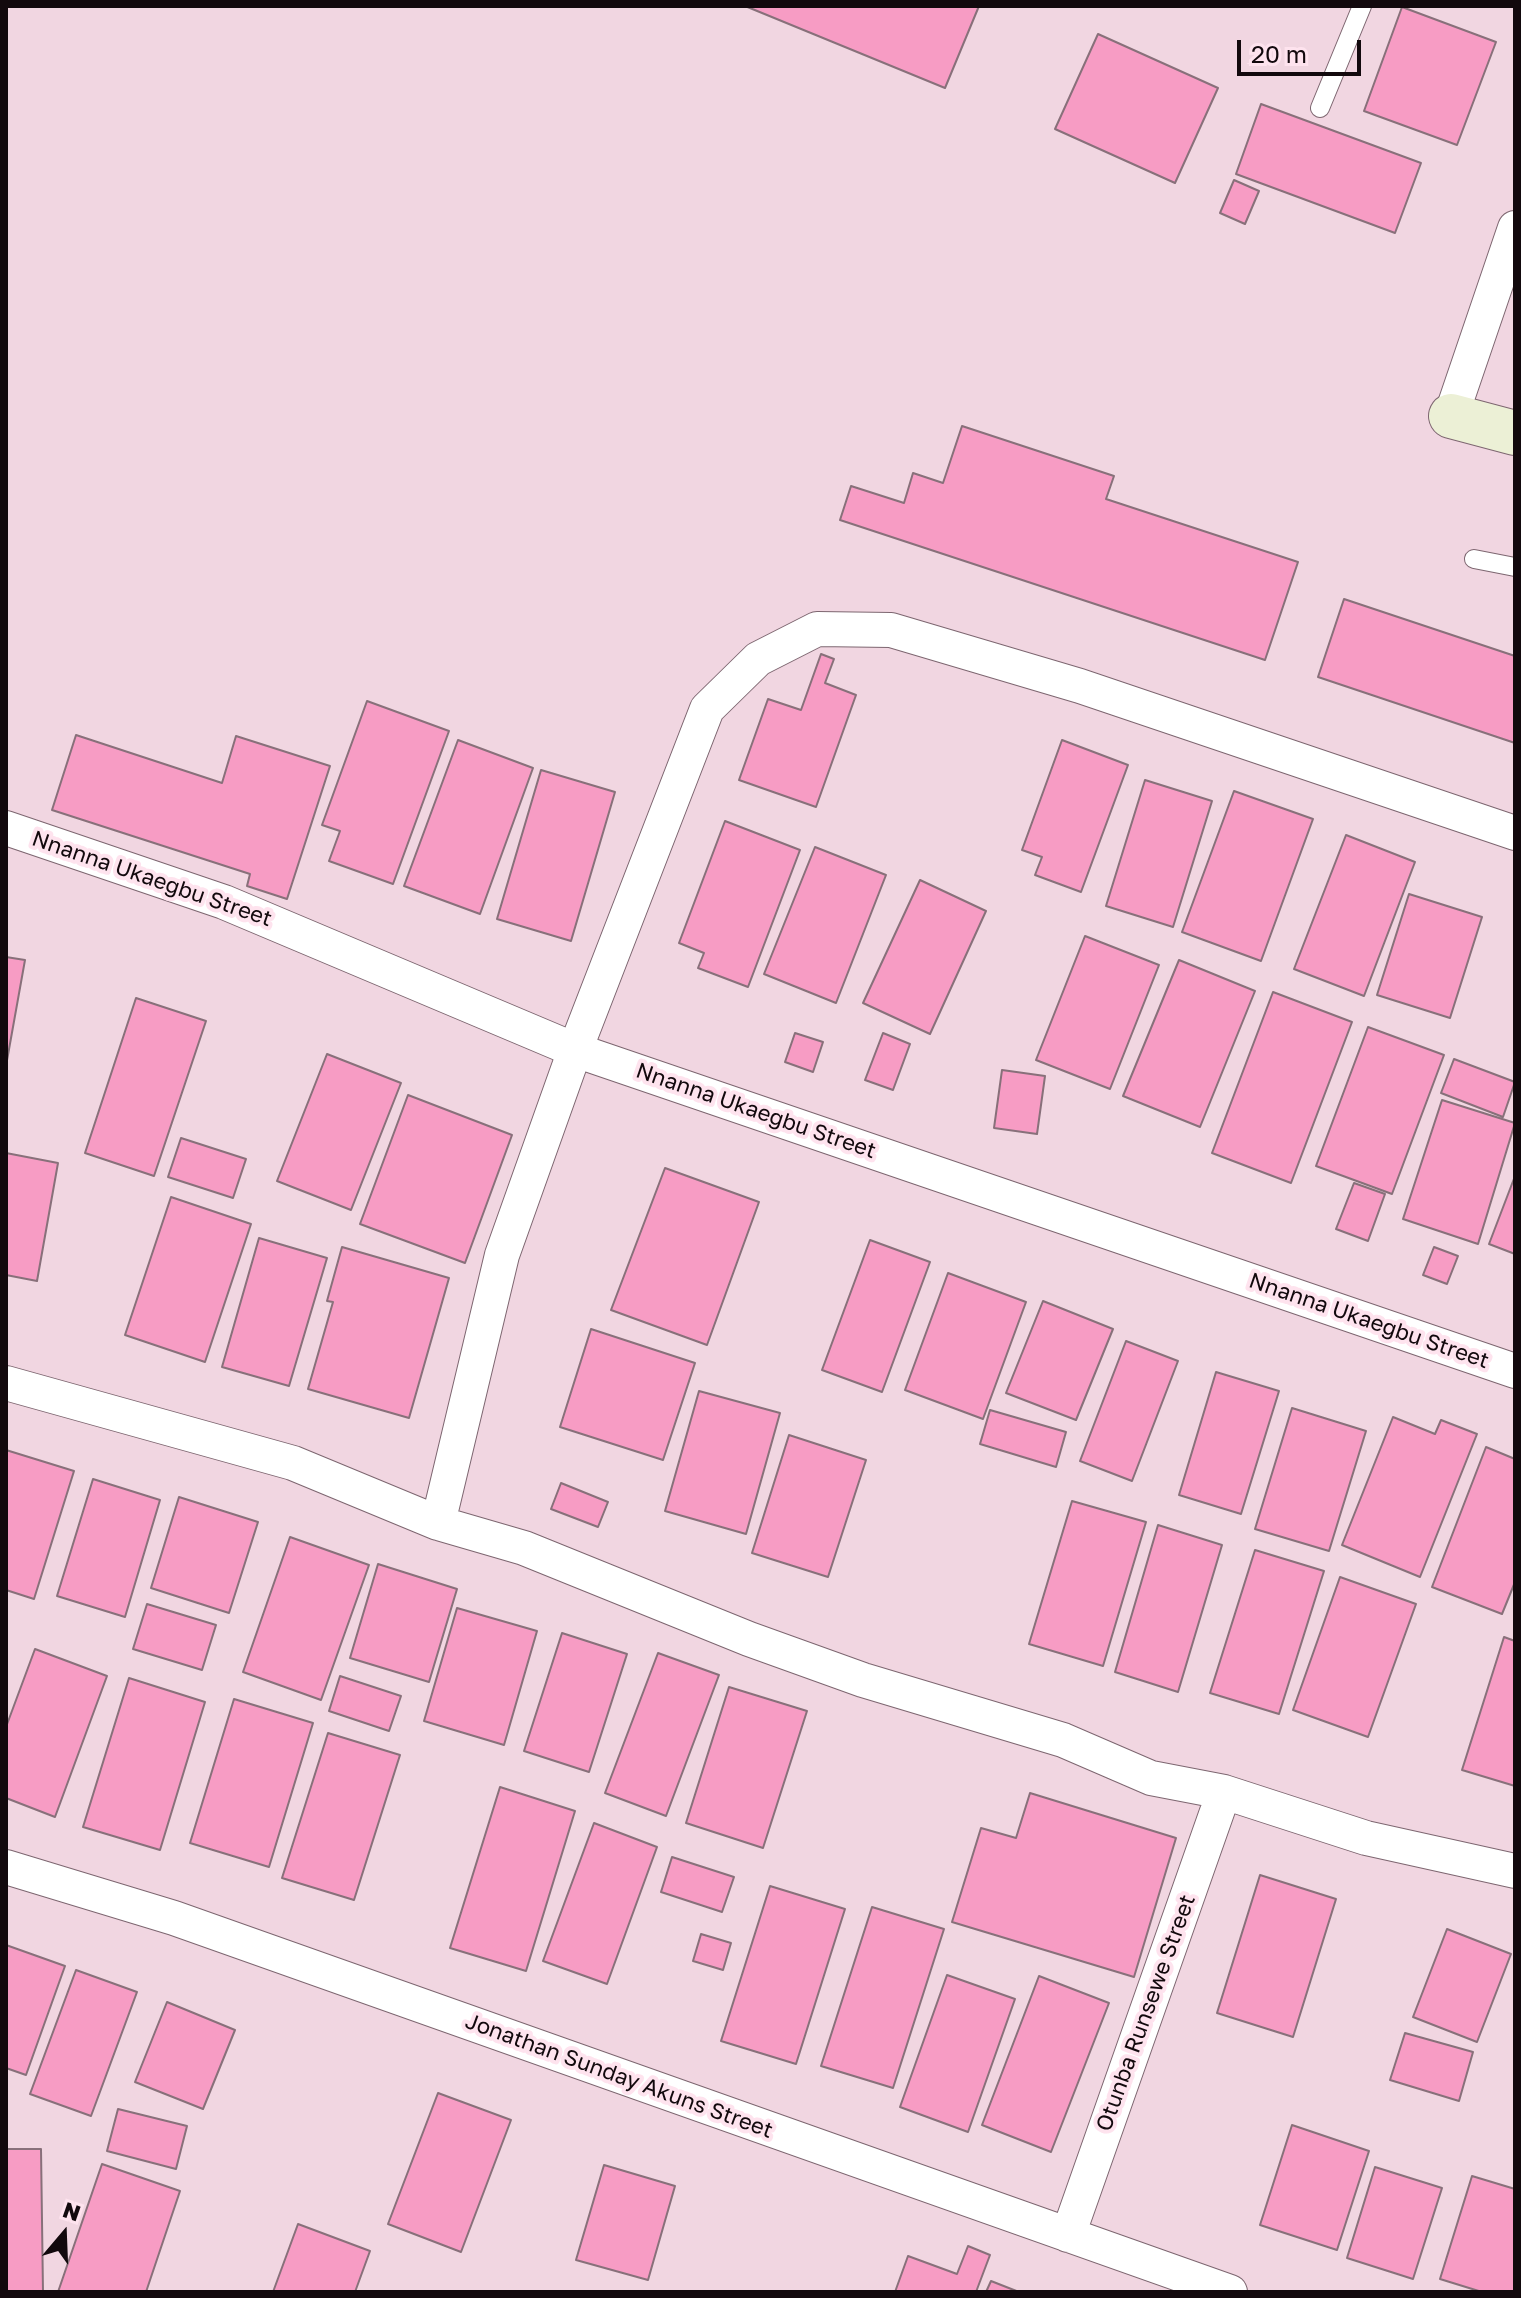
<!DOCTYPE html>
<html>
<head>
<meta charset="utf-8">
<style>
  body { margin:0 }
  #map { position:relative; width:1521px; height:2298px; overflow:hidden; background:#f1d6e1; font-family:"Golos Text",sans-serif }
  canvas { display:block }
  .frame { position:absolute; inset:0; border:8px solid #12090d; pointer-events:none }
  .north { position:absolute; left:24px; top:2194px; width:80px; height:80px; -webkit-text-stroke:6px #fee3ee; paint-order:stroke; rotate:19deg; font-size:22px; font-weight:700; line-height:32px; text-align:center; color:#12090d }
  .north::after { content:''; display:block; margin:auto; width:28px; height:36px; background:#12090d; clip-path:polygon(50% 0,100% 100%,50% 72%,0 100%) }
  .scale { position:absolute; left:1237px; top:40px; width:124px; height:36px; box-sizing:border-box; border:4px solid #12090d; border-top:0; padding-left:10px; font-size:24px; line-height:28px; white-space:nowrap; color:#12090d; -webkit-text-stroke:6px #fee3ee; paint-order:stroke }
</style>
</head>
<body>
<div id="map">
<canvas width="1521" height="2298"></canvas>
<div class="frame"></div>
<div class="north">N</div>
<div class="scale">20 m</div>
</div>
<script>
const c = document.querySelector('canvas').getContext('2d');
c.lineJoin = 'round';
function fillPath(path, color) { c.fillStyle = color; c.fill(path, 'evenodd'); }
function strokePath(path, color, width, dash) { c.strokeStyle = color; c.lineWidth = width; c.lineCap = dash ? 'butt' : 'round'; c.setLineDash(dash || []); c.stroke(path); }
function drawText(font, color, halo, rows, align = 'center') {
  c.font = font + ' "Golos Text",sans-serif'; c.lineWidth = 8; c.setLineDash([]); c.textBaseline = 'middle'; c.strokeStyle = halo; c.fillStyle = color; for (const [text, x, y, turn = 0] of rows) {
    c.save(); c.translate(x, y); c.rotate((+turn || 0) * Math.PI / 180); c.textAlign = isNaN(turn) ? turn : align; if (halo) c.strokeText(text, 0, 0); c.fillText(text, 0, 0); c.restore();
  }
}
const building = new Path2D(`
  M745,6H979L945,88Z
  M1402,7L1496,42L1457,145L1364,111Z
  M1098,34L1218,88L1175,183L1055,129Z
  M1261,104L1421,163L1395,233L1236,174Z
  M1234,180L1259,191L1245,224L1220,213Z
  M962,426L1114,476L1106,499L1298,562L1265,660L840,520L851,486L904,503L913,473L943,483Z
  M1344,599L1515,656V743L1318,677Z
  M821,654L834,659L825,683L856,695L816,807L739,780L768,699L801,710Z
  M367,701L449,731L393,884L329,861L340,831L322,825Z
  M76,735L222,783L236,736L330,766L287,899L247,886L250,874L52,810Z
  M458,740L533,768L480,914L404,886Z
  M1062,740L1128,765L1081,892L1035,875L1042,857L1022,850Z
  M541,770L615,792L571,941L497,919Z
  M1145,780L1212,801L1173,927L1106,906Z
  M1234,791L1313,819L1261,961L1182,932Z
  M725,821L800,850L748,987L698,968L704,953L679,943Z
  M1346,835L1415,862L1364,996L1294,969Z
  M815,847L886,875L836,1003L764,974Z
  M920,880L986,911L930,1034L863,1003Z
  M1409,894L1482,917L1450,1018L1377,995Z
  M1085,936L1159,965L1110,1089L1036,1060Z
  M6,957L25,960L6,1066Z
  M1179,960L1255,991L1200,1127L1123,1096Z
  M1273,992L1352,1022L1291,1183L1212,1153Z
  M136,998L206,1021L154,1176L85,1153Z
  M1368,1027L1444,1055L1392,1194L1316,1166Z
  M795,1033L823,1042L813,1072L785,1062Z
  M883,1033L910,1044L893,1090L865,1080Z
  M327,1054L401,1083L351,1210L277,1181Z
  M1454,1059L1515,1082L1503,1117L1441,1093Z
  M1002,1070L1045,1076L1037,1134L994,1128Z
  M408,1095L512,1135L465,1263L360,1224Z
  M1442,1100L1515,1123L1478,1244L1403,1219Z
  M181,1138L246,1159L233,1198L168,1177Z
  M6,1153L58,1163L37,1281L6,1275Z
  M665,1168L759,1202L707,1345L611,1310Z
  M1515,1176V1254L1489,1244Z
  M1354,1183L1385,1194L1368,1241L1336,1229Z
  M171,1197L251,1224L205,1362L125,1335Z
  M259,1238L327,1258L289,1386L222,1367Z
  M870,1240L930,1262L882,1392L822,1370Z
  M342,1247L449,1278L409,1418L308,1389L333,1302L327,1301Z
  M1434,1247L1458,1256L1447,1284L1423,1275Z
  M948,1273L1026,1302L983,1419L905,1390Z
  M1043,1301L1113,1329L1076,1420L1006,1393Z
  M591,1329L695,1363L663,1460L560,1427Z
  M1126,1341L1178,1361L1132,1481L1080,1461Z
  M1216,1372L1279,1391L1241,1514L1179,1495Z
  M699,1391L780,1413L746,1534L665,1511Z
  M1292,1408L1366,1431L1329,1551L1255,1529Z
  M990,1410L1066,1432L1056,1467L980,1444Z
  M1393,1417L1435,1434L1441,1420L1477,1434L1420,1577L1342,1545Z
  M789,1435L866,1460L828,1577L752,1553Z
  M1486,1447L1515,1459V1582L1502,1614L1432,1587Z
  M6,1450L74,1471L34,1599L6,1590Z
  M93,1479L160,1500L125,1617L57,1596Z
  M561,1483L608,1502L598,1527L551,1509Z
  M179,1497L258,1522L229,1613L151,1588Z
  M1072,1501L1146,1522L1103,1666L1029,1644Z
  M1158,1525L1222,1545L1178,1692L1115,1672Z
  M290,1537L369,1565L321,1700L243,1672Z
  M1255,1550L1324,1571L1279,1714L1210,1693Z
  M378,1564L457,1589L429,1682L350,1658Z
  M1340,1577L1416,1604L1368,1737L1293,1710Z
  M147,1604L216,1625L202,1670L133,1649Z
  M457,1608L537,1631L504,1745L424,1721Z
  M562,1633L627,1654L589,1772L524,1751Z
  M1504,1637L1515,1641V1786L1462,1770Z
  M35,1649L107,1676L55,1817L6,1798V1727Z
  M658,1653L719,1675L666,1816L605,1793Z
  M340,1676L401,1696L389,1731L329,1711Z
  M129,1678L205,1702L160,1850L83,1827Z
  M729,1687L807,1711L763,1848L686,1823Z
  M234,1699L313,1723L269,1867L190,1843Z
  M328,1733L400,1755L354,1900L282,1878Z
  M500,1787L575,1811L526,1971L450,1948Z
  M1030,1793L1176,1838L1134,1977L952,1922L981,1828L1016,1838Z
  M594,1823L657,1847L607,1984L543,1961Z
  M672,1857L734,1877L722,1912L661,1892Z
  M1260,1875L1336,1899L1293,2037L1217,2013Z
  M770,1886L845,1909L796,2064L721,2041Z
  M872,1907L944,1929L893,2088L821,2066Z
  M1447,1929L1511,1954L1477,2042L1413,2017Z
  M701,1934L731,1943L723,1970L693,1961Z
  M6,1945L65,1966L26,2075L6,2068Z
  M76,1970L137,1992L91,2116L30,2094Z
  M947,1975L1015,1999L968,2132L900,2107Z
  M1039,1976L1109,2003L1051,2152L982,2125Z
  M167,2002L235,2030L203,2109L135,2082Z
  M1405,2033L1473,2052L1459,2101L1390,2080Z
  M438,2093L511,2120L461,2252L388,2224Z
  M118,2109L187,2126L176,2169L107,2151Z
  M1292,2125L1369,2151L1337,2250L1260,2225Z
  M6,2149H41L43,2292H6Z
  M102,2164L180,2191L146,2292H58Z
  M604,2165L675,2186L648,2280L576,2260Z
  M1375,2167L1442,2188L1413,2279L1347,2258Z
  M1472,2176L1515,2189V2292H1482L1440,2279Z
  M298,2224L370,2251L355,2292H273Z
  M968,2246L990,2255L976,2292H895L908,2256L957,2274Z
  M991,2281L1019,2292H986Z`);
const lane = new Path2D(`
  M1320,108L1362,6
  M1474,559L1515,567`);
const street = new Path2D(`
  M1451,416L1515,228
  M6,828L224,902L575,1050L1515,1371
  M6,1383L293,1463L438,1523L524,1548L749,1639L863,1680L1063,1740L1151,1778L1224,1792L1366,1838L1515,1871
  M438,1523L502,1255L575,1050L707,709L758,659L817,629L891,630L1080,686L1515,833
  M6,1867L174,1918L1230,2292
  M1068,2235L1224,1792`);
const secondary = new Path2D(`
  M1451,416L1515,433`);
const streetNames = [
  ["Nnanna Ukaegbu Street",152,879,19],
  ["Nnanna Ukaegbu Street",756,1111,19],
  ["Nnanna Ukaegbu Street",1369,1321,19],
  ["Otunba Runsewe Street",1146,2013,-70],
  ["Jonathan Sunday Akuns Street",619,2076,20]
];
fillPath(building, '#f79cc4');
strokePath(building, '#88707a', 2);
strokePath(lane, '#7d6670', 20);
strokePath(street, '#7d6670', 36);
strokePath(secondary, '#7d6670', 46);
strokePath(lane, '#fff', 18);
strokePath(street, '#fff', 34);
strokePath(secondary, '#ecf0d6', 44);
drawText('22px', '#12090d', '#fee3ee', streetNames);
</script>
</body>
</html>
